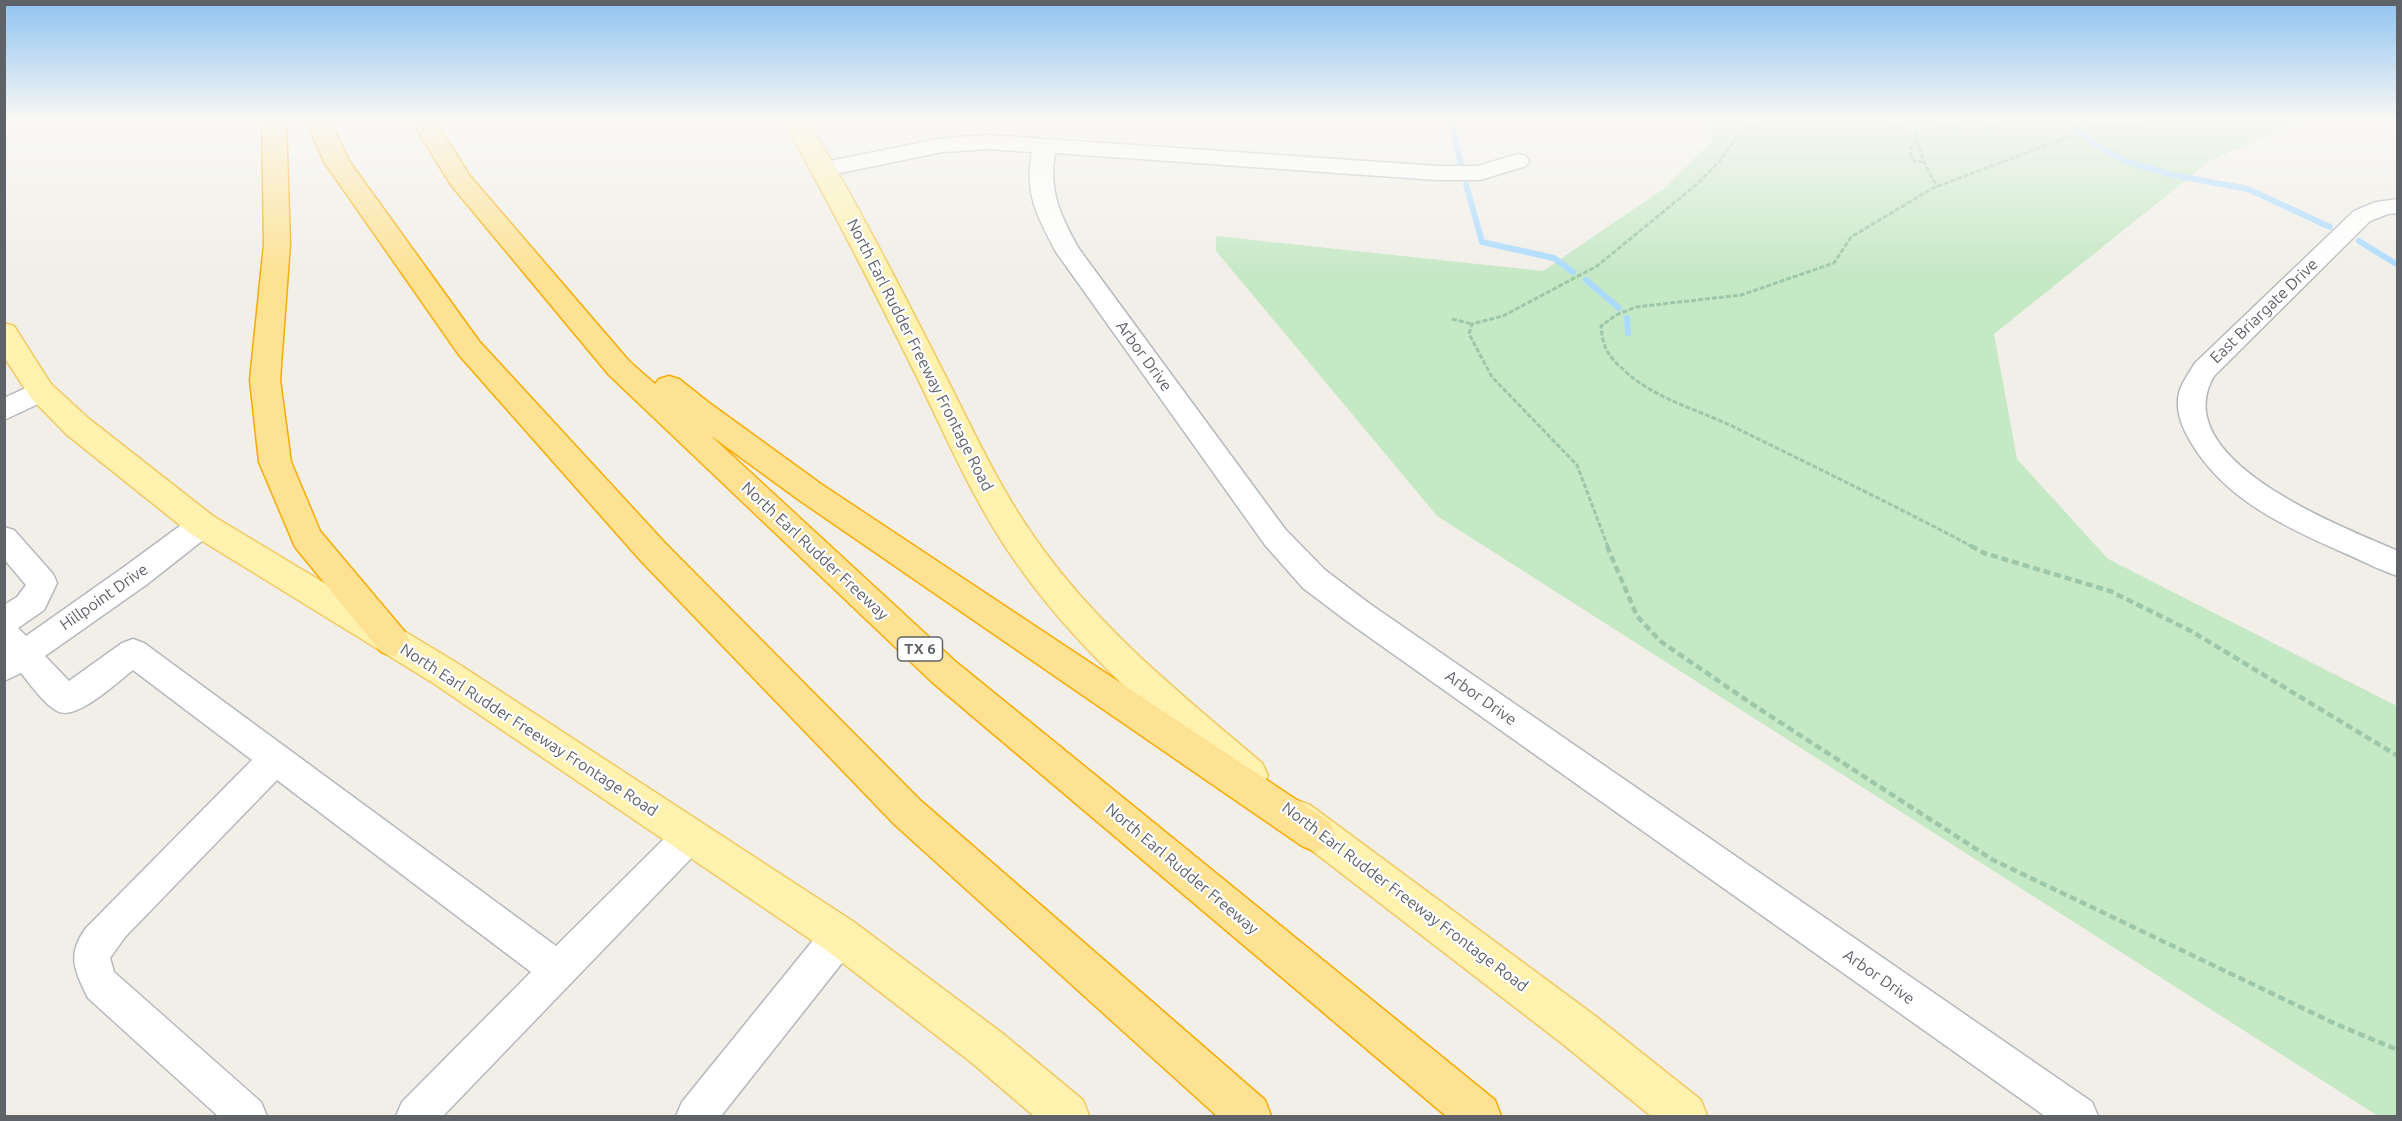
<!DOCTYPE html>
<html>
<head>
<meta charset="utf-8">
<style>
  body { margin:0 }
  #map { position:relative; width:2402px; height:1121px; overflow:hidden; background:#f1efe8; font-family:Ubuntu,sans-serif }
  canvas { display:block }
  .frame { position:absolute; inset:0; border:6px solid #5f6368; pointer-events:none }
</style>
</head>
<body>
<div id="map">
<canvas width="2402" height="1121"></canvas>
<div class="frame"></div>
</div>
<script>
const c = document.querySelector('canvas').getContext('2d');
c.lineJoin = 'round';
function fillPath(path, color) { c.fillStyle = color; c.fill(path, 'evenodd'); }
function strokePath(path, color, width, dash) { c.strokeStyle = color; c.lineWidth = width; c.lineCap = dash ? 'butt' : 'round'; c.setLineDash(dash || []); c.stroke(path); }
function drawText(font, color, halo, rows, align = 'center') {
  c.font = font + ' Ubuntu,sans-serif'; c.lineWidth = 4.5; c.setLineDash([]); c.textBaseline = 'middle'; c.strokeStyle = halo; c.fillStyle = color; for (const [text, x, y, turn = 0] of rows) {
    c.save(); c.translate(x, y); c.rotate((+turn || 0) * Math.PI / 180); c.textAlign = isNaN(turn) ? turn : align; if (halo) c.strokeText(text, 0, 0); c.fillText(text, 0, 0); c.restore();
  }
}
const green = new Path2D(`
  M1703,120H2306L2211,160L1994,334L2017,459L2108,559L2397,706V1116H2378L1437,516L1216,251V236L1543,271L1666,187L1714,139Z`);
const stream = new Path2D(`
  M1451,120L1461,165
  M2062,120L2100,147L2126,161L2173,175L2248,189L2330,227
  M1466,184L1482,242L1554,258L1573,272
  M2359,241L2398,265
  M1586,280L1619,308
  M1627,318L1628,333`);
const pathFar1 = new Path2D(`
  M1875,120L1915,135
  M1914,120C1916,144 1924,167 1938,187
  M1915,120C1944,126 1981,140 2006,120
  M2089,129L2179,120
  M1916,140L1911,146V157L1915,161L1924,162
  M1452,319L1472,324
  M1608,547L1577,465L1492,377L1469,334L1472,324L1503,316L1597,266L1696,185L1719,162L1738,135L1767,120
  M1973,547C1894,505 1813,466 1732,426C1696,409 1656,399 1626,372C1608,356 1603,349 1601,326L1616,315L1636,307L1741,295L1834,263L1851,237L1933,188L2074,135`);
const path = new Path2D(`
  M1607,546L1637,616L1660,641L1758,708L1993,860L2338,1025L2398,1050
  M1971,546L1984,553L2110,591L2191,631L2398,756`);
const minor = new Path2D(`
  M989,135L1437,166H1478L1518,154L1526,156L1529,161L1526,166L1480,180H1437L1055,153C1048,191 1061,217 1079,249L1285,529L1325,570L1370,604L2092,1102L2098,1116H2045L1348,622L1303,588L1265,545L1056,252C1037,216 1024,193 1032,152L989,149L943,152L825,176L817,174L814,169L817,164L825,162L943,138Z
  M2398,199V213L2388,214L2370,221L2214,376C2165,460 2343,527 2398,551V576C2379,570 2361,560 2342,552C2285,527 2225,499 2192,444C2184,431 2177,416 2178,401C2178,387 2188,375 2195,363L2354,211L2376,202Z
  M41,381L51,384L54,391L51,398L4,420V398Z
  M202,514L212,517L217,525L212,533L146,585L45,656L69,681L122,643L133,639L144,643L556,946L679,824L691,819L703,824L708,835L703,846L443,1116H396L402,1102L531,972L277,780L125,937L110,958L114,972L261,1102L267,1116H218L88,998C75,971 66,955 86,928L252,760L133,670C117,682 76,722 57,711C44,704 31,685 21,673L4,681V605L17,597L26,585L4,559V527L14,530L53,574L57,583L44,610L18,628L26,636L124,567L192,517Z
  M840,918L853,923L858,936L853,949L721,1116H676L682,1102L827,923Z`);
const major = new Path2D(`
  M783,120H807C858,204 902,291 947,379C975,434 1001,491 1037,541C1098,628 1182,695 1262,763L1268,775L1262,787L1249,792L1236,787C1157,717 1075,648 1015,561C975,504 947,439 917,377C874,290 830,204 783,120Z
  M4,323L14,326L51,384L88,418L213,516L457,663L854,922L1002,1033L1083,1100L1089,1116H1034L972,1063L826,950L433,683L191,534L66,434L31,398L4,357Z
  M1297,800L1310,805L1594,1015L1701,1100L1707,1116H1651L1564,1045L1284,829L1278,817L1284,805Z`);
const highway = new Path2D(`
  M262,120H286L290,244L280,380L291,462L320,531L405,632L410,642L405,652L393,656L381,652L295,547L259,462L250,380L264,244Z
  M306,120H330L349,161L479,341L665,543L921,801L1265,1100L1271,1116H1217L895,825L641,561L459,355L324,162Z
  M411,120H435L470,176L629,361L655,384L659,379L669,376L679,379L708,402L821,484L1330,822L1335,834L1330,846L1316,852L1302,846L799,500L710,435L956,662L1495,1100L1501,1116H1446L932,682L609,375L451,185Z`);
const shields = [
  [920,649,45]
];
const shieldNames = [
  ["TX 6",920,649]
];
const streetNames = [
  ["East Briargate Drive",2264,311,-44],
  ["North Earl Rudder Freeway Frontage Road",920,355,63],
  ["Arbor Drive",1144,356,54],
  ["North Earl Rudder Freeway",815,551,43],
  ["Hillpoint Drive",104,597,-35],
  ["Arbor Drive",1481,698,35],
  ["North Earl Rudder Freeway Frontage Road",529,730,33],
  ["North Earl Rudder Freeway",1182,869,40],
  ["North Earl Rudder Freeway Frontage Road",1405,897,37],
  ["Arbor Drive",1879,977,35]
];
fillPath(green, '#c5e8c5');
strokePath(stream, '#aadaff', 6);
strokePath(minor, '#b5b8bc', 3);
strokePath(major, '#f2c960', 3);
strokePath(highway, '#f9ab00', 3);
strokePath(pathFar1, '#9cc7a9', 3, [5, 2]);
strokePath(path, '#9cc7a9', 4.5, [7, 4]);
fillPath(minor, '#fff');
fillPath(major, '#fff2af');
fillPath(highway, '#fde293');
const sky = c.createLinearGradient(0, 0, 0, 277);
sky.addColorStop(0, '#8fc3f1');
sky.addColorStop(0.43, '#f9f8f5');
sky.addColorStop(1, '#f9f8f500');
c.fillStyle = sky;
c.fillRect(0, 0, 2402, 277);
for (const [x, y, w] of shields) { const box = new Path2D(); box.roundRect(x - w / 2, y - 12, w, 24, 4.5); c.fillStyle = '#fff'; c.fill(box); strokePath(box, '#5f6368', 1.5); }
drawText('bold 15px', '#5f6368', null, shieldNames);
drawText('16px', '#5f6368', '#fff', streetNames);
</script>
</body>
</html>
